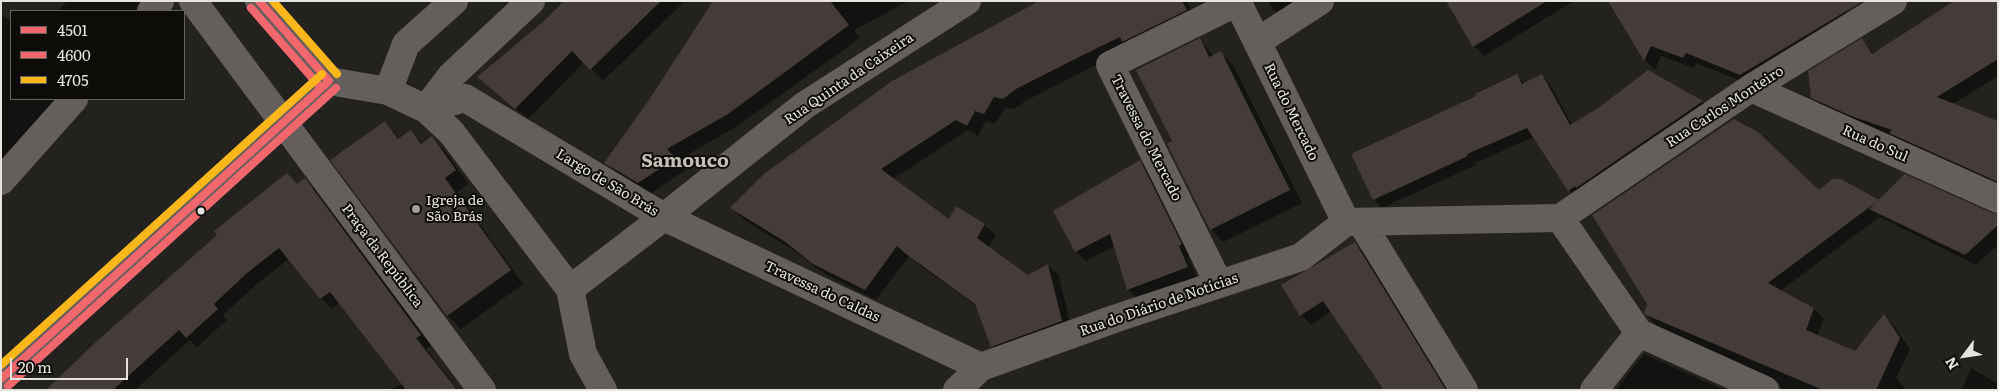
<!DOCTYPE html>
<html>
<head>
<meta charset="utf-8">
<style>
  body { margin:0 }
  #map { position:relative; width:1999px; height:391px; overflow:hidden; background:#23221e; font-family:Literata,serif }
  canvas { display:block }
  .frame { position:absolute; inset:0; border:2px solid #e6e4de; pointer-events:none }
  .legend { position:absolute; left:10px; top:10px; width:175px; height:90px; box-sizing:border-box; background:#0e0c09; border:1px solid #64625e; margin:0; padding:6px 9px; list-style:none; font-size:15px; color:#e6e4de }
  .legend li { display:flex; align-items:center; gap:10px; height:25px }
  .legend b { width:25px; border:1px solid #64625e }
  .north { position:absolute; left:1939px; top:331px; width:50px; height:50px; -webkit-text-stroke:4px #0e0c09; paint-order:stroke; rotate:239deg; font-size:14px; font-weight:700; line-height:20px; text-align:center; color:#e6e4de }
  .north::after { content:''; display:block; margin:auto; width:18px; height:22px; background:#e6e4de; clip-path:polygon(50% 0,100% 100%,50% 72%,0 100%) }
  .scale { position:absolute; left:10px; top:358px; width:118px; height:22px; box-sizing:border-box; border:2px solid #e6e4de; border-top:0; padding-left:6px; font-size:15px; line-height:18px; white-space:nowrap; color:#e6e4de; -webkit-text-stroke:4px #0e0c09; paint-order:stroke }
</style>
</head>
<body>
<div id="map">
<canvas width="1999" height="391"></canvas>
<div class="frame"></div>
<ul class="legend">
<li><b style="height:6px;background:#f1676c"></b>4501</li>
<li><b style="height:6px;background:#f1676c"></b>4600</li>
<li><b style="height:6px;background:#fdb71a"></b>4705</li>
</ul>
<div class="north">N</div>
<div class="scale">20 m</div>
</div>
<script>
const c = document.querySelector('canvas').getContext('2d');
c.lineJoin = 'round';
function fillPath(path, color) { c.fillStyle = color; c.fill(path, 'evenodd'); }
function strokePath(path, color, width, dash) { c.strokeStyle = color; c.lineWidth = width; c.lineCap = dash ? 'butt' : 'round'; c.setLineDash(dash || []); c.stroke(path); }
function drawText(font, color, halo, rows, align = 'center') {
  c.font = font + ' Literata,serif'; c.lineWidth = 4; c.setLineDash([]); c.textBaseline = 'middle'; c.strokeStyle = halo; c.fillStyle = color; for (const [text, x, y, turn = 0] of rows) {
    c.save(); c.translate(x, y); c.rotate((+turn || 0) * Math.PI / 180); c.textAlign = isNaN(turn) ? turn : align; if (halo) c.strokeText(text, 0, 0); c.fillText(text, 0, 0); c.restore();
  }
}
const shadow = new Path2D(`
  M67,1H149L141,11H58Z
  M566,1H685L603,81L584,62L528,119L479,77L544,23Z
  M747,1H909L854,30L860,38L739,125L677,161L686,170L650,194L617,174L606,163Z
  M1044,1H1187L1197,21L1130,48L1027,100L1014,109L1005,108L995,124L986,121L978,136L968,130L893,179L949,221L956,208L985,225L996,236L988,248L1028,276L1048,265L1059,276L1072,332L1003,357L992,346L978,307L919,265L909,256L876,300L825,274L796,252L743,219L732,208Z
  M1268,1H1310L1282,18L1272,8Z
  M1447,1H1574L1484,56L1474,46Z
  M1998,1V76L1953,104L1998,123V187L1901,143L1895,137L1862,126L1823,108L1812,97L1862,40L1874,54Z
  M1610,3L1845,9L1854,23L1751,85L1696,63L1694,68L1661,56L1655,70L1645,60Z
  M1,14L11,22V99H65L1,173Z
  M1200,40L1214,56L1221,53L1233,65L1302,203L1223,242L1211,229L1173,142Z
  M1648,72L1703,102L1711,111L1578,199L1569,190L1534,137L1475,163L1476,165L1382,208L1374,200L1478,96L1517,76L1525,84L1542,75L1550,84L1572,125L1599,109Z
  M385,122L400,139L411,132L423,144L432,138L445,151L468,184L457,192L523,284L461,329L448,316L332,160Z
  M1140,162L1150,172L1191,254L1188,256L1197,278L1138,299L1128,289L1115,246L1086,261L1076,251Z
  M305,180L315,190L431,345L426,349L458,390H388L403,384L339,303L331,309L289,259L258,283L223,315L227,320L197,347L190,340L135,390H47Z
  M1819,191L1879,202L1998,216V245L1976,265L1879,217L1780,291L1814,309L1824,319L1817,336L1855,353L1884,316L1893,325L1910,349L1896,378L1905,388V390H1782L1780,384L1661,330L1645,313Z
  M1355,244L1365,254L1448,390H1386L1332,311L1311,325L1301,315Z
  M1644,354L1724,390H1616Z
  M1971,368L1998,384V390H1962Z`);
const building = new Path2D(`
  M564,1H661L590,70L572,51L515,109L477,77L543,22Z
  M713,1H830L849,25L728,114L667,149L676,158L638,183L604,163L651,97Z
  M1039,1H1182L1187,10L1122,42L1120,37L1081,56L1016,89L1003,99L994,97L984,114L975,111L967,126L956,120L881,169L949,219L956,206L985,224L977,238L1028,275L1048,264L1062,321L991,347L975,304L906,254L897,246L865,290L813,264L784,241L730,208L765,173L892,81Z
  M1446,1H1547L1473,47Z
  M1608,1H1863L1740,75L1686,53L1683,58L1651,46L1644,61Z
  M1954,1H1998V59L1937,97L1998,121V182L1889,133L1892,130L1851,116L1811,98L1808,71L1862,38L1872,54Z
  M1200,38L1209,57L1221,51L1290,190L1210,230L1167,144L1172,141L1136,70Z
  M1648,70L1703,101L1576,188L1575,186L1568,191L1527,128L1467,154L1468,156L1373,200L1351,154L1476,96L1475,94L1517,74L1522,84L1542,74L1570,125L1598,108Z
  M1734,119L1758,132L1819,190L1832,179H1841L1879,200L1768,283L1814,308L1806,330L1855,351L1884,314L1900,338L1876,390H1823L1646,315L1644,313L1647,304L1592,215Z
  M385,121L398,139L411,130L421,144L432,136L456,170L445,178L511,270L447,316L330,160Z
  M1140,160L1182,244L1179,246L1188,267L1127,290L1110,234L1075,252L1053,211Z
  M287,173L297,184L305,178L421,335L416,338L457,390H406L330,292L320,299L279,248L247,273L214,304L218,309L186,338L179,330L113,390H46L97,341L217,235L214,231Z
  M1905,174L1992,213L1998,214V225L1965,255L1869,209Z
  M1355,242L1446,390H1384L1323,301L1300,316L1281,285Z`);
const street = new Path2D(`
  M193,1L482,390
  M259,1L329,81L388,91L426,109L451,132L570,289L583,354L603,390
  M967,1L805,105L664,217L981,367
  M1237,1L1346,222
  M151,11L160,1
  M1257,42L1320,1
  M1751,88L1998,199
  M388,91L406,44L454,1
  M426,109L465,98L664,217L570,289
  M426,109L451,76L531,1
  M1,181L74,99
  M1560,218L1751,88L1893,1
  M1361,222L1464,390
  M1219,284L1110,65L1238,2
  M1639,333L1765,390
  M1,379L329,81
  M957,390L981,367L1114,319L1301,257L1346,222L1560,218L1639,333
  M1594,390L1639,333`);
const bus1 = new Path2D(`
  M259,1L329,81
  M1,379L329,81`);
const bus2 = new Path2D(`
  M251,8L321,88
  M8,386L336,88`);
const bus3 = new Path2D(`
  M273,1L337,74
  M1,365L322,74`);
const markers = [
  [416,209,5,"#a2a09b"],
  [201,211,4.5,"#e6e4de"]
];
const streetNames = [
  ["Rua Quinta da Caixeira",849,79,-34],
  ["Rua Carlos Monteiro",1725,107,-33],
  ["Rua do Mercado",1291,112,64],
  ["Travessa do Mercado",1146,138,63],
  ["Rua do Sul",1875,144,24],
  ["Largo de São Brás",607,183,31],
  ["Praça da República",382,256,53],
  ["Travessa do Caldas",822,292,25],
  ["Rua do Diário de Notícias",1159,305,-19]
];
const poiNames = [
  ["Igreja de",426,201],
  ["São Brás",426,217]
];
const districtNames = [
  ["Samouco",685,161]
];
fillPath(shadow, '#0007');
fillPath(building, '#433c38');
strokePath(street, '#645e5c', 28);
strokePath(bus1, '#f1676c', 8);
strokePath(bus2, '#f1676c', 8);
strokePath(bus3, '#fdb71a', 8);
for (const [x, y, r, color] of markers) { const dot = new Path2D(); dot.arc(x, y, r, 0, 2 * Math.PI); c.fillStyle = color; c.fill(dot); strokePath(dot, '#0e0c09', 2); }
drawText('14px', '#e6e4de', '#0e0c09', streetNames);
drawText('14px', '#e6e4de', '#0e0c09', poiNames, 'left');
drawText('bold 19px', '#c4c0b6', '#0e0c09', districtNames);
</script>
</body>
</html>
